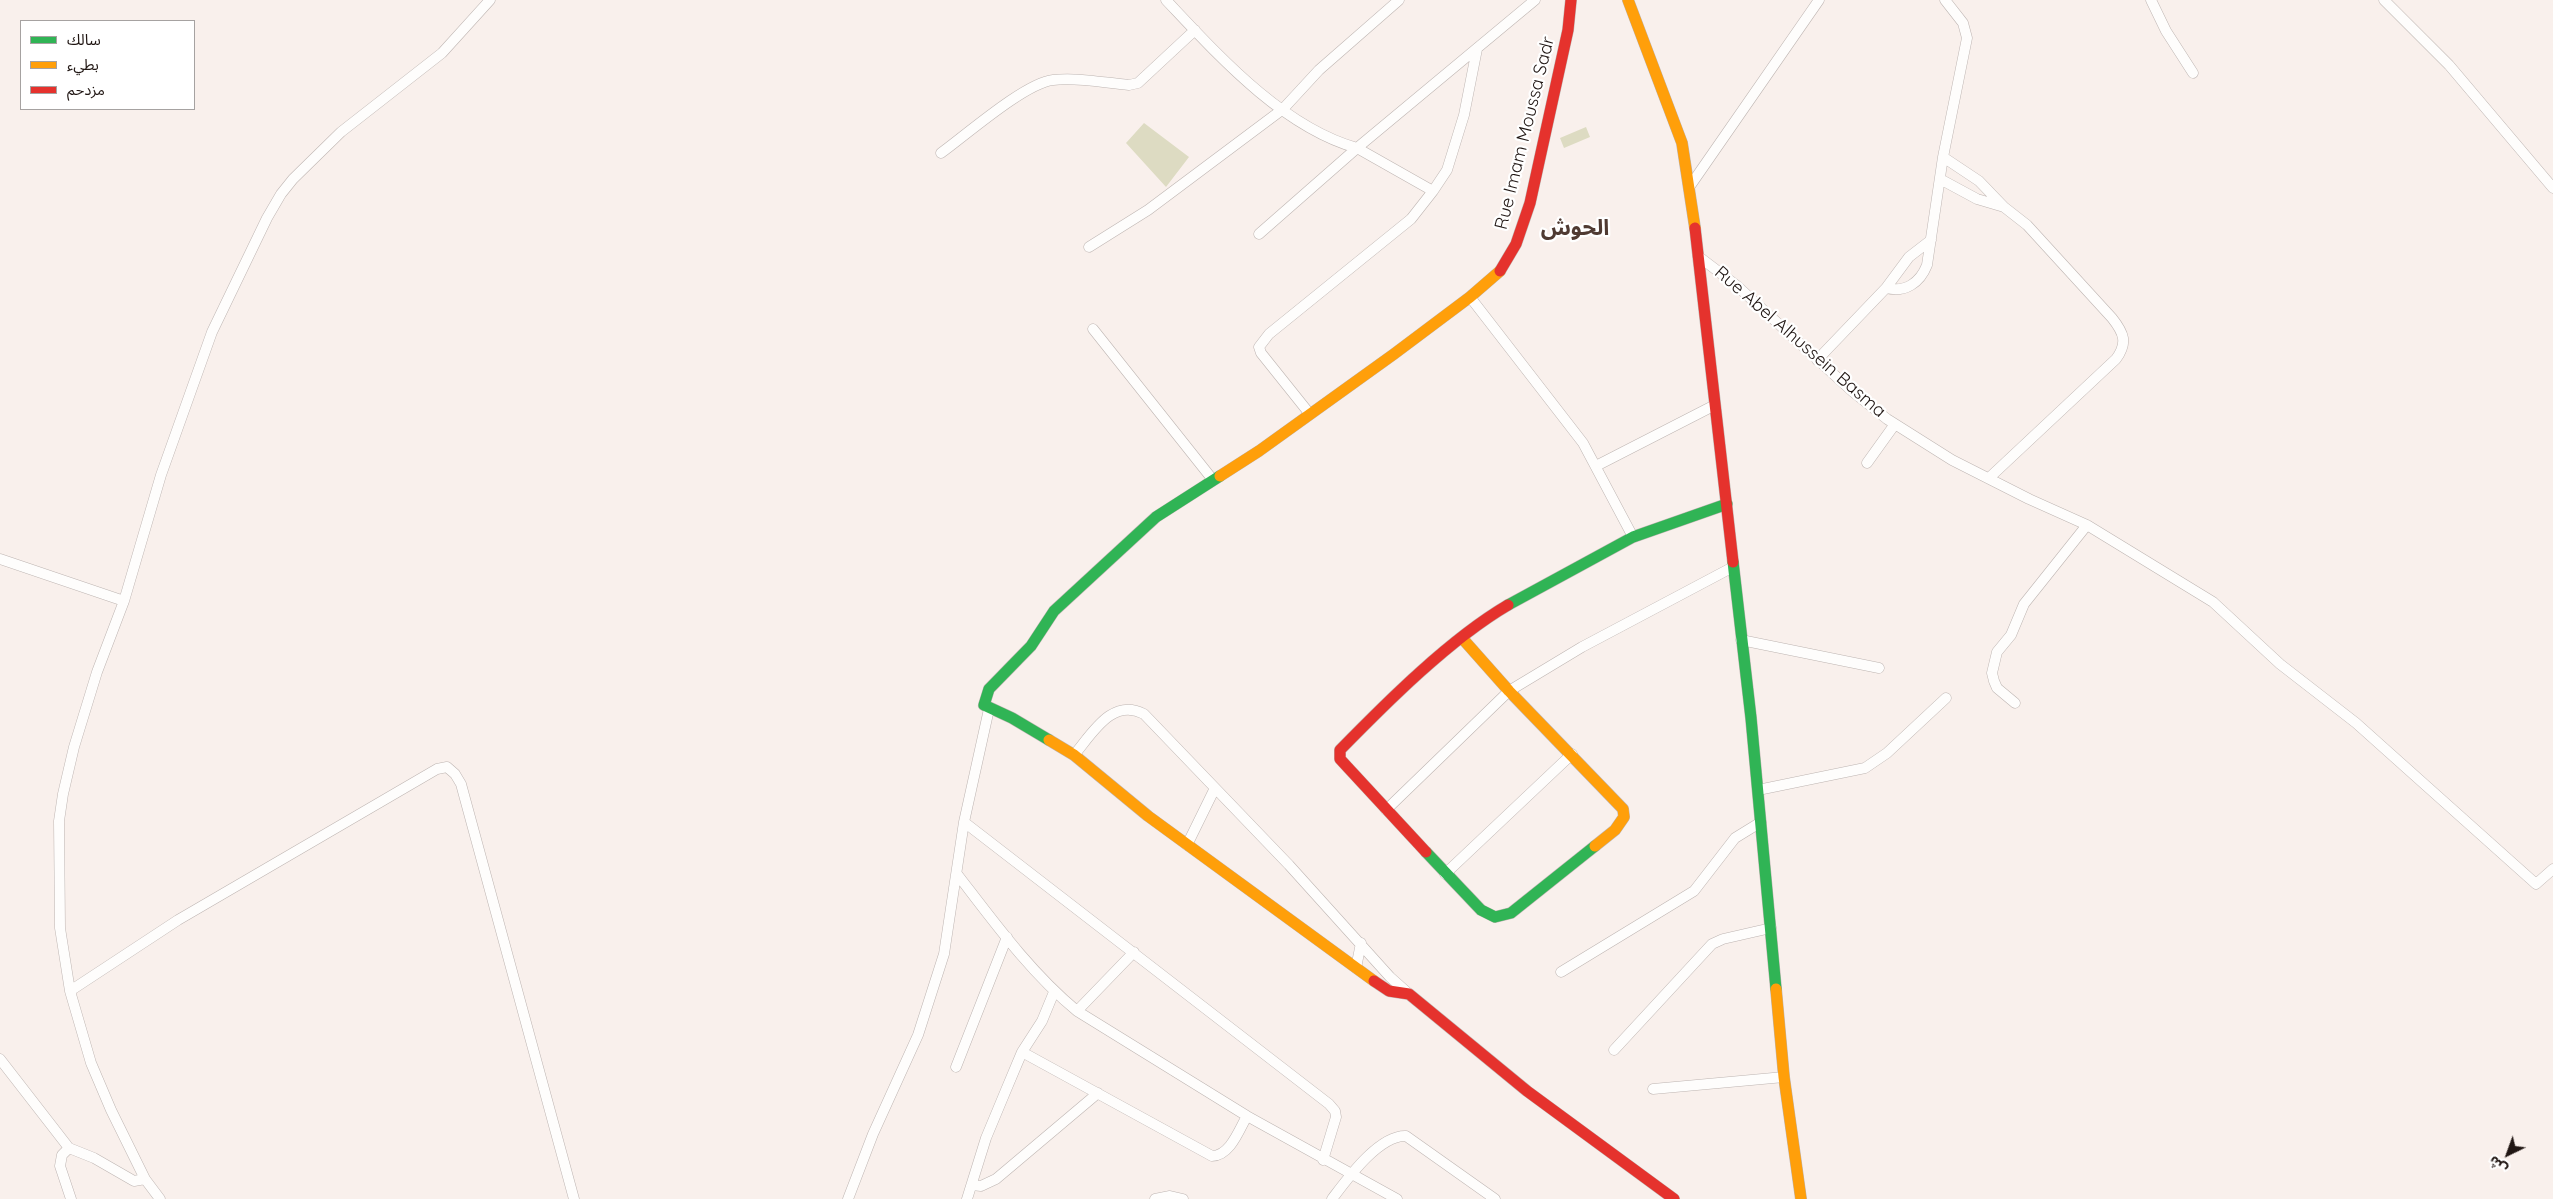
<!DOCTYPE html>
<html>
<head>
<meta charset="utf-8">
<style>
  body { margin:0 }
  #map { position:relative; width:2553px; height:1199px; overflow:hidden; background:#f9f0ec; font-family:Quicksand,"Noto Sans Arabic",sans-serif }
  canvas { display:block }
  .legend { position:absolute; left:20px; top:20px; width:175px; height:90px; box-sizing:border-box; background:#fff; border:1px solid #a6a2a1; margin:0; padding:6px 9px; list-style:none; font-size:15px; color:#201613 }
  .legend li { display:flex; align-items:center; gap:10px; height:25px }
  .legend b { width:25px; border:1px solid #a6a2a1 }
  .north { position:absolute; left:2483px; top:1129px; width:50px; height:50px; -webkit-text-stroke:4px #fff; paint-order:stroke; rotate:222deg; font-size:14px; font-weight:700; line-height:20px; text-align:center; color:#201613 }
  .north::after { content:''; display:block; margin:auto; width:18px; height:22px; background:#201613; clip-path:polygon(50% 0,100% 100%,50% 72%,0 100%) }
</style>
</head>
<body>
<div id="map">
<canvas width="2553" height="1199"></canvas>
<ul class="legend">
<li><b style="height:6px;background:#30b455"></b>سالك</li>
<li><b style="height:6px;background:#ff9f0a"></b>بطيء</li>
<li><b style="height:6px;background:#e5322d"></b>مزدحم</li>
</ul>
<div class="north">ش</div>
</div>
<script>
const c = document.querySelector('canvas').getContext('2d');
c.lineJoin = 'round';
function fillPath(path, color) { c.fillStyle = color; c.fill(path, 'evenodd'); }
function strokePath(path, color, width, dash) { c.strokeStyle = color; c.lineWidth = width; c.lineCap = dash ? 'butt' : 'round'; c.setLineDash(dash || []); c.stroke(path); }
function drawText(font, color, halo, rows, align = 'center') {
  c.font = font + ' Quicksand,"Noto Sans Arabic",sans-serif'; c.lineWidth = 4.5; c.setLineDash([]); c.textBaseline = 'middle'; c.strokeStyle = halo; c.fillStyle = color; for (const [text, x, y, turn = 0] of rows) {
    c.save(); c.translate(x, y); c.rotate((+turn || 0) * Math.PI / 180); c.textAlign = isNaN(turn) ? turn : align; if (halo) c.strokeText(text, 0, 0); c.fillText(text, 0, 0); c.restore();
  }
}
const green = new Path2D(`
  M1144,123L1189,157L1166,187L1126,143Z
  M1586,127L1590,137L1564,148L1560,138Z`);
const street = new Path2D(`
  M1166,0C1218,55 1282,127 1357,148L1535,0
  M2151,0L2166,31L2193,73
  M2384,0L2449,65L2553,188
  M941,153C966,135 1025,83 1053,80C1077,77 1105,83 1129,85L1138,83L1195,30
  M1943,157L1979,181L2004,207L2027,225L2112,318C2124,333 2128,343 2116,359L1989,478
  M1940,179L1977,199L2004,207
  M1690,186L1819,0
  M1259,234L1357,148L1433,191
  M1089,247L1148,210L1283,109L1319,70L1399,0
  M1698,256L1736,285L1852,391L1887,419L1952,460L2029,499L2087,525L2213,602L2280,664L2356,723L2536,884L2553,869
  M1886,288C1905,293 1920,283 1927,265L1943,157L1967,38L1963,23L1945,0
  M1470,297L1583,443L1633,537
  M1093,329L1213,480
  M1817,360L1886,288L1909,257L1931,240
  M1309,413L1261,353L1259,347L1269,334L1411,219L1433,191L1447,170L1464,115L1477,49
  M1867,463L1895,424
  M1596,466L1715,405
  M0,559L124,601L161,475L212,332L267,218L281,194L293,179L341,132L442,53L490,0
  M1741,640L1879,668
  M2015,703L1997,688L1994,681L1992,673L1997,652L2011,635L2024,604L2087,525
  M1074,755C1092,734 1112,697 1144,714L1289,865L1390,977L1408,993
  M1758,790L1865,768L1887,753L1946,698
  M1386,810L1509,691L1582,647L1733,567
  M964,822L1329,1104L1335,1111L1336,1117L1323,1160
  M1187,845L1215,788
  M957,874C994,922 1030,972 1077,1011L1247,1116L1397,1199
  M1445,874L1572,754
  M1356,968L1361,943
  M1561,972L1694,891L1735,838L1761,822
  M70,991L178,920L437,769L447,767L455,774L461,784L574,1199
  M1077,1011L1134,952
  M1614,1050L1712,944L1723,939L1771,928
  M1022,1052L1212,1156C1230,1156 1239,1130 1247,1116
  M0,1059L69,1148
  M956,1067L1007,937
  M1653,1089L1784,1077
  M145,1179L160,1199
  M972,1185L981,1186L996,1179L1098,1093
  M71,1199L60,1166L62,1155L69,1148L94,1158L134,1181L145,1179L111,1110L91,1063L70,991L60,928L59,821L63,794L74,747L97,672L124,601
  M848,1199L873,1134L918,1035L944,954L964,822L989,709
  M967,1199L986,1138L1006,1090L1022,1052L1042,1021L1054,992
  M1155,1199L1170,1196L1183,1199
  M1332,1199C1348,1178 1379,1135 1406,1136L1495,1199`);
const fast = new Path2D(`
  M1733,562L1751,718L1776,989
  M1508,605L1633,537L1727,504
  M1049,740L1012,718L984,705L989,689L1031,646L1054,611L1156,517L1220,476
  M1426,852L1481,910L1495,917L1511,913L1595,846`);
const slow = new Path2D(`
  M1628,0L1682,143L1695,228
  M1220,476L1259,451L1394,354L1470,297L1500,271
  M1462,638L1509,691L1623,809L1624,817L1615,830L1595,846
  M1049,740L1074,755L1148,816L1374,981
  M1776,989L1784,1077L1801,1199`);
const jam = new Path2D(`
  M1695,228L1733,562
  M1500,271L1516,244L1530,203L1568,30L1571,0
  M1426,852L1340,759V750C1387,702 1450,639 1508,605
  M1374,981L1389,991L1409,994L1527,1091L1674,1199`);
const streetNames = [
  ["Rue Imam Moussa Sadr",1525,133,-76],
  ["Rue Abel Alhussein Basma",1800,342,41]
];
const districtNames = [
  ["الحوش",1575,228]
];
fillPath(green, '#dddbc2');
strokePath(street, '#bdb4b1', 11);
strokePath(fast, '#bdb4b1', 12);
strokePath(slow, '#bdb4b1', 12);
strokePath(jam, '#bdb4b1', 12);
strokePath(street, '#fefdfc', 10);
strokePath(fast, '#30b455', 11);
strokePath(slow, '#ff9f0a', 11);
strokePath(jam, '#e5322d', 11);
drawText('18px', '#201613', '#fff', streetNames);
drawText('bold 22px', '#4f3a32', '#fff', districtNames);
</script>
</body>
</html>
